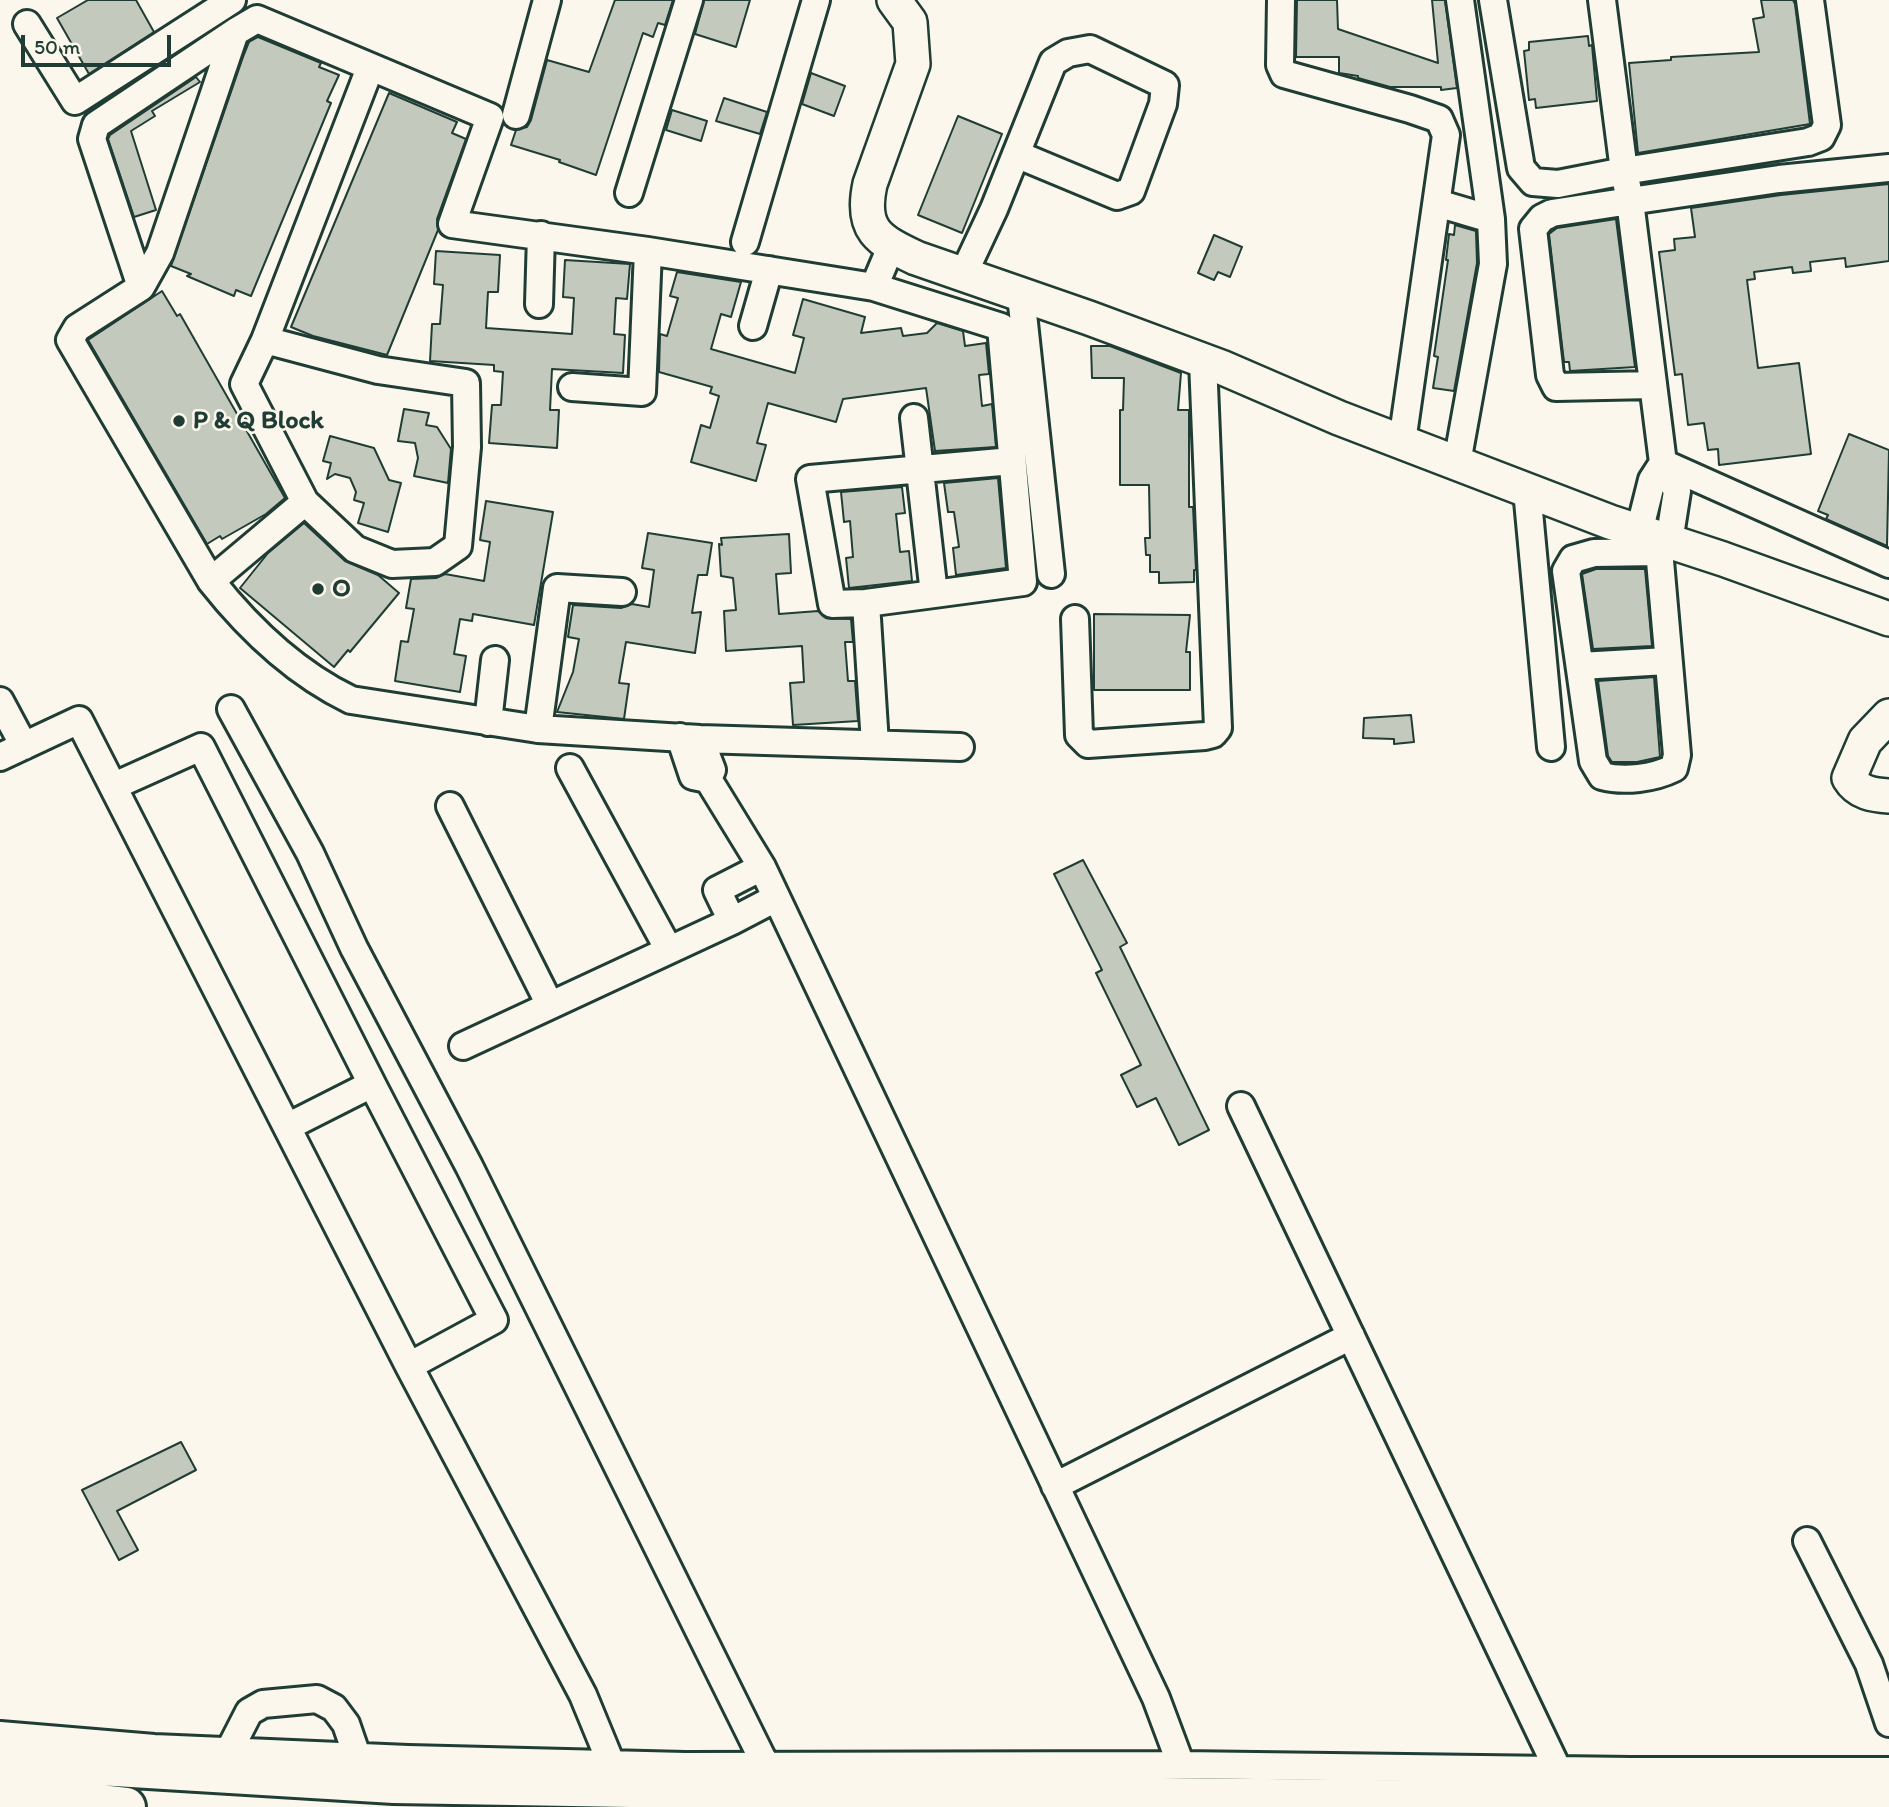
<!DOCTYPE html>
<html>
<head>
<meta charset="utf-8">
<style>
  body { margin:0 }
  #map { position:relative; width:1889px; height:1807px; overflow:hidden; background:#fbf7ec; font-family:Itim,sans-serif }
  canvas { display:block }
  .scale { position:absolute; left:21px; top:35px; width:150px; height:32px; box-sizing:border-box; border:4px solid #1f3d34; border-top:0; padding-left:9px; font-size:21px; line-height:24px; white-space:nowrap; color:#1f3d34; -webkit-text-stroke:5px #fbf7ec; paint-order:stroke }
</style>
</head>
<body>
<div id="map">
<canvas width="1889" height="1807"></canvas>
<div class="scale">50 m</div>
</div>
<script>
const c = document.querySelector('canvas').getContext('2d');
c.lineJoin = 'round';
function fillPath(path, color) { c.fillStyle = color; c.fill(path, 'evenodd'); }
function strokePath(path, color, width, dash) { c.strokeStyle = color; c.lineWidth = width; c.lineCap = dash ? 'butt' : 'round'; c.setLineDash(dash || []); c.stroke(path); }
function drawText(font, color, halo, rows, align = 'center') {
  c.font = font + ' Itim,sans-serif'; c.lineWidth = 5; c.setLineDash([]); c.textBaseline = 'middle'; c.strokeStyle = halo; c.fillStyle = color; for (const [text, x, y, turn = 0] of rows) {
    c.save(); c.translate(x, y); c.rotate((+turn || 0) * Math.PI / 180); c.textAlign = isNaN(turn) ? turn : align; if (halo) c.strokeText(text, 0, 0); c.fillText(text, 0, 0); c.restore();
  }
}
const building = new Path2D(`
  M88,0H136L154,32L89,74L57,18Z
  M615,0H673L665,25L658,23L653,37L643,33L596,175L559,162L560,160L511,145L516,130L527,127L531,120L547,60L589,72Z
  M704,0H750L736,47L695,34Z
  M1297,0H1337L1338,29L1438,63L1432,0H1445L1457,88L1441,90V87H1390L1358,78V76L1339,73V57H1296Z
  M1761,0H1793L1795,4L1810,124L1638,153L1629,63L1671,60V57L1759,52L1753,19L1764,17Z
  M1588,36L1589,46L1592,45L1597,101L1536,108L1535,99L1529,100L1524,51L1529,50V42Z
  M258,37L321,63L319,67L339,75L327,101L331,103L251,296L236,290L234,296L187,276L191,274L171,266L243,57L249,42Z
  M811,73L845,86L834,116L802,104Z
  M196,77L200,82L152,111L155,116L131,131L156,210L134,217L108,139L110,135Z
  M389,93L457,122L452,133L466,139L437,219L438,230L387,355L313,336L291,327Z
  M724,98L767,112L760,134L716,121Z
  M672,110L707,121L701,141L666,130Z
  M958,116L1002,134L962,233L918,215Z
  M1889,184V261L1846,267L1845,258L1810,262L1811,271L1793,273L1792,267L1754,272L1755,279L1747,280L1758,368L1799,363L1811,454L1719,465L1718,449L1708,450L1704,423L1688,425L1682,374L1675,375L1659,252L1675,250L1674,239L1695,237L1691,208L1781,195Z
  M1616,219L1635,367L1570,371L1569,362H1564L1549,234L1557,228Z
  M1455,225L1476,231L1477,263L1454,391L1433,388L1438,357L1434,356L1448,260H1446L1449,234L1454,235Z
  M1214,235L1242,247L1230,277L1218,272L1214,280L1198,273Z
  M436,251L500,255L498,292H488L486,328L572,334L574,298L563,297L565,260L630,264L627,299L616,298L614,334L625,335L623,373L552,369L550,410H559L557,448L489,443L492,405H501L503,372L494,371V365L430,361L432,324H440L443,285L434,284Z
  M677,272L741,282L731,317L721,314L711,349L795,373L804,338L793,335L803,299L865,317L861,333L901,328L903,336L927,333L937,323L963,331L965,346L986,343L989,374L979,375L982,406L992,404L996,447L935,451L926,388L843,399L836,422L768,403L757,443L766,445L756,481L691,462L701,425L710,428L719,396L710,393L712,387L659,372L660,334L667,336L678,298L670,296Z
  M162,291L177,316L180,314L285,498L266,514L222,539L220,536L207,544L88,340Z
  M1091,346H1110L1181,373L1178,410H1189V507H1193L1196,570H1194V582L1159,583V572H1150V555H1146L1145,538H1150L1149,485H1120V410H1123L1124,378H1092Z
  M404,409L429,413L426,425L437,427L451,449L448,483L414,476L418,458L415,443L398,441Z
  M1849,434L1889,450L1887,546L1826,519L1828,515L1818,511Z
  M330,436L374,448L389,480L401,483L388,532L358,523L364,503L354,500L356,492L350,478L335,474L327,479L331,463L323,461Z
  M998,478L1006,568L956,575L953,548L959,547L954,512H948L944,483Z
  M902,487L905,513L896,514L900,552L909,551L912,581L849,588L846,558L853,557L850,521L844,522L841,492Z
  M486,501L553,512L534,625L473,614L472,621L460,619L454,654L466,656L460,692L395,681L401,641L408,642L414,609L406,608L411,579L436,578L445,574L484,581L490,542L480,540Z
  M304,523L345,561L378,575L399,593L350,652L348,650L334,667L240,588L268,553Z
  M648,533L712,543L707,575H698L692,613L701,612L695,653L626,642L619,683L629,684L624,719L557,712L573,672L579,639L568,637L573,605L621,608L632,604L649,607L654,570L642,568Z
  M789,534L791,573L776,574L779,614L818,611L826,618L851,619L853,642H845L848,681H855L858,721L793,725L790,683L804,682L802,646L726,651L724,611L736,610L733,578L721,576L719,544L722,545L721,538Z
  M1596,569H1645L1652,646L1593,649L1582,574Z
  M1094,614L1190,615L1186,652H1190V690H1094Z
  M1654,677L1660,757L1637,762H1612L1608,756L1598,681Z
  M1411,715L1414,742L1394,744V739L1363,738L1364,718Z
  M1083,860L1127,943L1120,947L1209,1130L1179,1145L1156,1098L1137,1107L1121,1075L1141,1065L1096,973L1102,970L1054,874Z
  M181,1442L196,1470L117,1511L138,1550L119,1560L82,1490Z`);
const minor = new Path2D(`
  M1281,0L1280,65L1284,74L1410,109L1439,119L1446,135L1402,442
  M1493,0L1521,168L1533,182L1558,184L1624,171L1602,0
  M27,24L75,101L232,0
  M516,115L547,0
  M629,193L689,0
  M1437,203L1491,219
  M745,242L816,0
  M891,247L874,287L1001,327L1023,582L934,594
  M963,275L994,209L1053,62L1068,53L1090,49L1165,85L1163,104L1131,191L1117,196L1016,154
  M141,287L92,139L96,125L235,32
  M1021,295L1051,574
  M539,304L541,235
  M753,326L769,270
  M265,340L370,68
  M1653,385L1556,387L1550,375L1533,229L1542,218L1552,213L1630,201L1624,171L1808,142L1821,137L1827,125L1810,0
  M572,387L642,392L648,251
  M1457,463L1493,264L1491,219L1460,0
  M1663,463L1889,564
  M1527,490L1551,747
  M305,502L244,384L265,340L378,370L466,383L467,447L458,546L435,562L392,564L355,549L305,502L211,581C249,629 295,673 351,700L538,729L700,739L960,747
  M1639,532L1652,480L1663,463
  M1669,542L1677,491L1663,463L1630,201L1779,179L1889,168
  M1658,552L1594,553L1573,559L1566,571L1593,761L1602,776C1624,782 1654,778 1674,768L1677,755L1658,538
  M211,581L70,340L77,328L141,287L160,253L235,32L257,19L490,117L452,224L648,251L874,287
  M866,603L832,604L810,479L1012,461
  M1075,619L1079,735L1088,744L1205,736L1213,734L1218,728L1203,361
  M1580,666L1667,661
  M0,701L24,746
  M231,709L310,853L354,948L469,1166L766,1766
  M488,722L495,660
  M538,729L557,588L622,592
  M680,737L693,776L708,779L712,770L700,739
  M875,744L866,603L934,594L914,418
  M0,757L79,720L409,1366L583,1695L611,1763
  M570,768L669,950
  M708,779L762,867L1156,1698L1181,1765
  M114,786L201,747L372,1084
  M450,806L550,1005
  M732,921L776,898
  M463,1046L732,921L717,890L762,867
  M1241,1106L1558,1770
  M287,1127L372,1084L494,1320L409,1366
  M1055,1486L1351,1336
  M1807,1541L1869,1664L1889,1723
  M0,1735L154,1748L408,1759L685,1766L1181,1765L1631,1771H1889
  M229,1751L249,1712L263,1704L317,1699L334,1708L346,1724L357,1756`);
const major = new Path2D(`
  M894,0L910,22L913,64L870,184C860,230 878,240 916,258L1089,318L1221,367L1339,418L1610,522L1723,559L1889,619
  M1889,716L1865,741L1849,778C1858,793 1873,795 1889,796`);
const highway = new Path2D(`
  M0,1760L394,1784L1162,1797L1685,1802L1889,1801
  M0,1793L126,1807`);
const markers = [
  [179,421,7,"#1f3d34"],
  [318,589,7,"#1f3d34"]
];
const poiNames = [
  ["P & Q Block",193,421],
  ["O",332,589]
];
fillPath(building, '#c4c9be');
strokePath(building, '#1f3d34', 2);
strokePath(minor, '#1f3d34', 32);
strokePath(major, '#1f3d34', 38);
strokePath(highway, '#1f3d34', 44);
strokePath(minor, '#fbf7ec', 26);
strokePath(major, '#fbf7ec', 33);
strokePath(highway, '#fbf7ec', 38);
for (const [x, y, r, color] of markers) { const dot = new Path2D(); dot.arc(x, y, r, 0, 2 * Math.PI); c.fillStyle = color; c.fill(dot); strokePath(dot, '#fbf7ec', 2.5); }
drawText('bold 26px', '#1f3d34', '#fbf7ec', poiNames, 'left');
</script>
</body>
</html>
